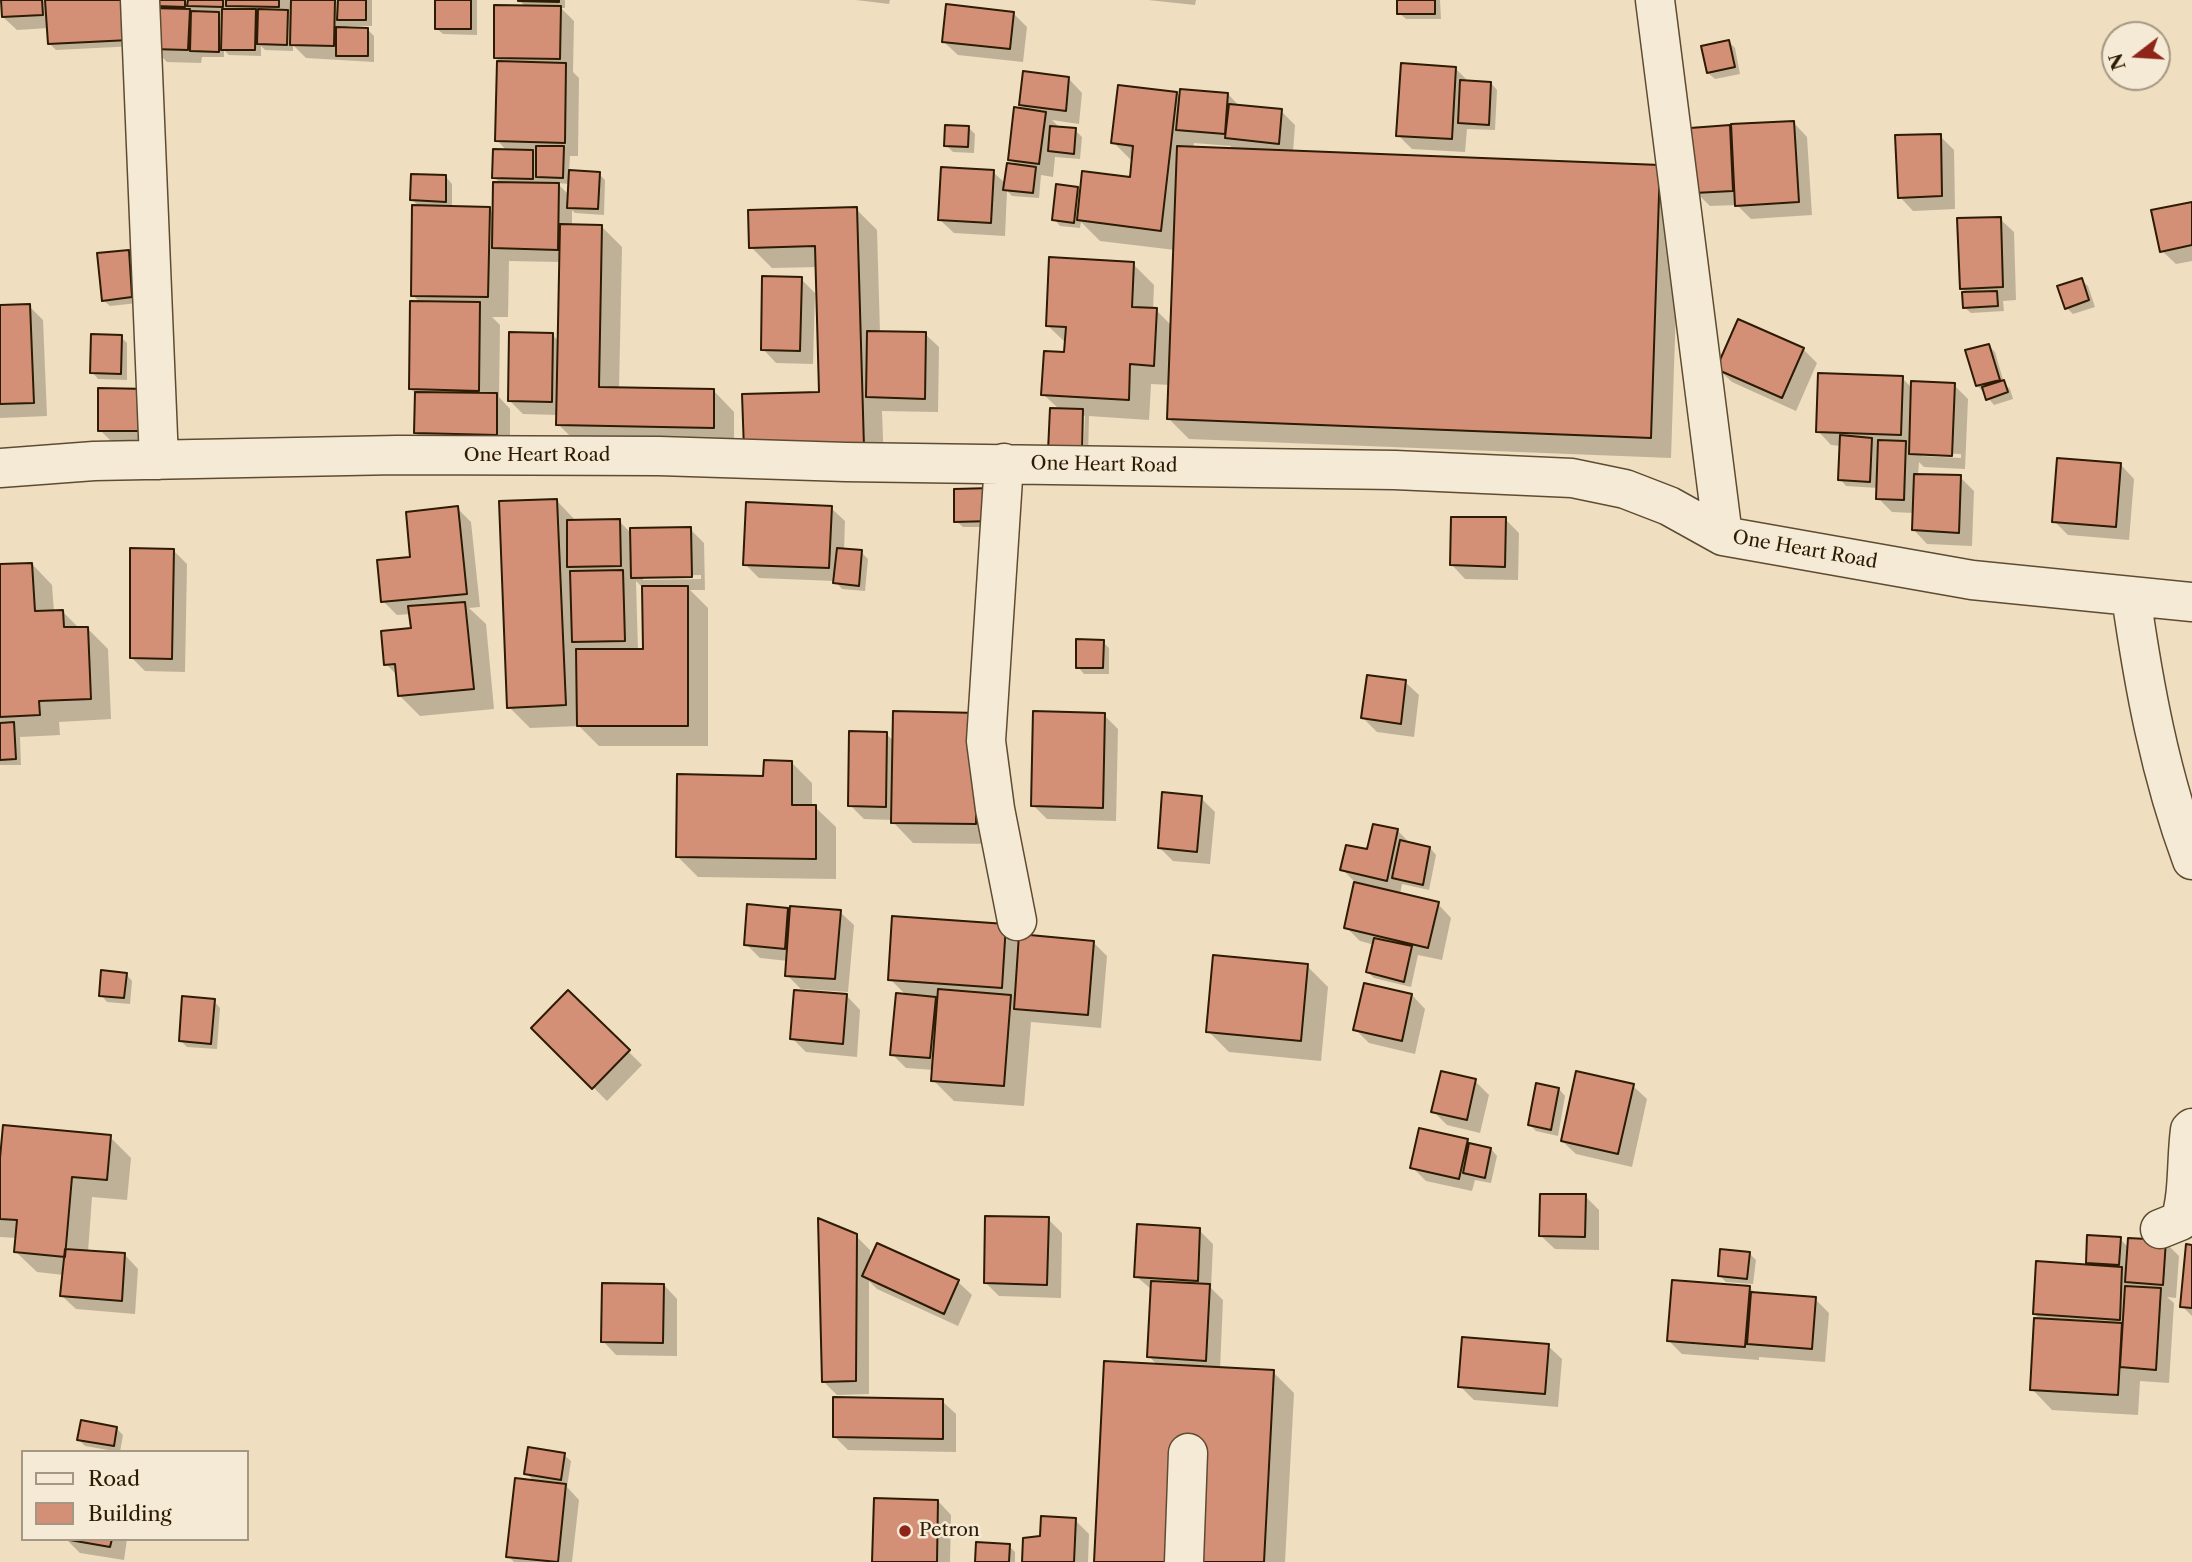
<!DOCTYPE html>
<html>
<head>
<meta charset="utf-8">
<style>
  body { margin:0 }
  #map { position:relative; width:2192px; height:1562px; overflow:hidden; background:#efdebf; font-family:"Libre Caslon Text",serif }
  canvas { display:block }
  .legend { position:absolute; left:21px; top:1450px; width:228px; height:91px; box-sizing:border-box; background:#f5ead5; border:2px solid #a59781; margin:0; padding:9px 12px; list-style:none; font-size:21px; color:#2d1b03 }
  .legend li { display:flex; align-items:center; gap:14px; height:35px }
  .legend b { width:35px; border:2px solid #a59781 }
  .north { position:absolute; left:2101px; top:21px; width:70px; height:70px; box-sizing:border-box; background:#f5ead5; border:2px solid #a59781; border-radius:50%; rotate:253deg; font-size:19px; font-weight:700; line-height:28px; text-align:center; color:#2d1b03 }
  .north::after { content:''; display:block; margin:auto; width:24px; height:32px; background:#8f2418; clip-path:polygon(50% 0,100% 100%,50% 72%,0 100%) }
</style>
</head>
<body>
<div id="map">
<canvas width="2192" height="1562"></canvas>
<ul class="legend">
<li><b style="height:9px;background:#f5ead5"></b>Road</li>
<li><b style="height:19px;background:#d49076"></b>Building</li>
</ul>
<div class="north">N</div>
</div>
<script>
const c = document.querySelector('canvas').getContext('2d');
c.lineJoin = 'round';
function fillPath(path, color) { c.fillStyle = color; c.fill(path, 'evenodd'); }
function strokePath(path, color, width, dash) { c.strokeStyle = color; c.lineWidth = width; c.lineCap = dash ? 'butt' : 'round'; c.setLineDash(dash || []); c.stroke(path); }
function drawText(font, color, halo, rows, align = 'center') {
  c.font = font + ' "Libre Caslon Text",serif'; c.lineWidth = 5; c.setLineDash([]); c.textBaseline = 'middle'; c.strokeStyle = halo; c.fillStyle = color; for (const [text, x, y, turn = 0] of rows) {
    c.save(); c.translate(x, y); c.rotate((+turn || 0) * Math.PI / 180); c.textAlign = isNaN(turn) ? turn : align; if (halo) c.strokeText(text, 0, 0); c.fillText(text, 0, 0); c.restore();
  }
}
const shadow = new Path2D(`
  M2,0H133L136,46L56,50L50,44L49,28L17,30L3,17Z
  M157,0H372V26H348V29L368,30L374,36V62L306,58L293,45V51L265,50L261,46V56L229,55L224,50V57H202L201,63L167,62L153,48L161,10L157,5Z
  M437,0H477V35L443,34L436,28Z
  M519,0H565V8H561L574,21L573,72L579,78L578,156H570L569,172L599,174L605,180L604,215L575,213L572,210V226H601L622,247L619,389L714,391L734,412V447L579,445L558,424V415L523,414L509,400L552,334L559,342L561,262L509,261L508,317H492L500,325L499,397L510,409V448L430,446L416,433V394L410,388L420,303L413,295L420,207L412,200L446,177L452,184V208L489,209L494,214L500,183L494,177L507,151L497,140L502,63L495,57L526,7ZM557,183L570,184L569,195Z
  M856,0H890L889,4Z
  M1148,0H1196L1195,5Z
  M1399,0H1440L1441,19H1406L1399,13Z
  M1013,13L1027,27L1023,62L958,55L944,42Z
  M1728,41L1735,48L1740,74L1715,79L1708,73Z
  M1455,68L1469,82L1491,83L1497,90L1495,130L1467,129L1465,152L1412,149L1398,135Z
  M1069,79L1082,93L1079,124L1052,120L1059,127L1075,130L1082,137L1080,159L1055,157L1053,177L1041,175L1039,198L1012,196L1007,191L1005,236L954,233L940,220L993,172L1006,184L1017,166L1010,159L1027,111L1021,105Z
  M1177,93L1181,97L1228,94L1240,107L1281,111L1295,125L1293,152L1680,187L1671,458L1189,439L1169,419L1170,385L1151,384L1149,420L1089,416L1088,458H1083L1085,416L1060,410L1043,394L1066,354L1067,344L1047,325L1133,264L1154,285L1153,310H1156L1172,326L1175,250L1100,241L1081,222L1080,228L1060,226L1054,219L1077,189L1082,193L1131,178L1133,162L1113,142ZM1194,143L1231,146V150L1193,148Z
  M1794,123L1807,137L1812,215L1751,219L1737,205L1710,206L1696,192L1692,129Z
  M969,128L975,134L974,153L953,152L946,145Z
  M1940,136L1954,150L1955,209L1913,211L1900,197Z
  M2192,203V261L2176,264L2162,251Z
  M856,209L877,230L880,333L925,334L939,347L938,412L882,411L884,467L821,393L818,267L772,268L751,247Z
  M2000,219L2014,232L2016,300L2003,301L2004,311L1971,313L1964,307L1967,294L1962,288Z
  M128,252L134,258L138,303L110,306L103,300Z
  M801,279L815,293L813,364L776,363L763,349Z
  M2081,280L2088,286L2095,307L2073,314L2067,308Z
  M29,306L43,320L47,416L0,418V307Z
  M121,337L127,343V380L98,379L92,372Z
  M1989,346L1995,352L2004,383L2010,389L2013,399L1994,405L1977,385Z
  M1803,349L1817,363L1796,411L1732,382L1718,369Z
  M1902,378L1913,389L1954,385L1968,399L1965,469L1924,467L1919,462L1918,475L1960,477L1974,491L1972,546L1927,544L1914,530V513L1892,512L1878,498V488L1846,486L1840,479L1841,446L1831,445L1818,431ZM1922,453L1961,454V458L1922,456Z
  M100,390L161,444H114L100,430Z
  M2121,465L2134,479L2129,540L2068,535L2054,521Z
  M956,491L999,527H963L956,521Z
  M557,501L577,522L619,521L632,534L690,529L704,543L705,590H690L708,608V746H599L579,726L530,728L509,707ZM701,575V579L643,580V576ZM636,581L644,589L645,651H638Z
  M457,508L471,522L480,607L469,608L486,624L494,709L420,716L399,695L398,676L386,664L413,629L411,614L397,615L383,601L412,559Z
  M831,508L845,521L844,551L861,552L868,559L865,591L842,589L835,581L759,578L745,564Z
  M1505,519L1519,533L1518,580L1465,579L1452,565Z
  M173,550L187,564L185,672L145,671L131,657Z
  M32,564L52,585L54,612H63L80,629L87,628L108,649L111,719L59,722L60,735L20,737L21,765H0V566Z
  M1103,642L1109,648V674H1084L1078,667Z
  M1405,682L1419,695L1414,737L1377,732L1363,718Z
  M977,715L996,844L913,843L893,822V820L864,819L850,805L886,734L894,741Z
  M1104,715L1118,729L1116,821L1047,819L1033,805Z
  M792,763L812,783V807H815L836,827V879L698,877L677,856L765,778Z
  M1201,798L1215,812L1210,864L1173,861L1159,847Z
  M1398,831L1411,844L1430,848L1436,855L1429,890L1402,884L1400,895L1438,904L1451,918L1442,960L1418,955L1411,987L1374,978L1368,972L1375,945L1360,941L1346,927L1356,883L1342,869Z
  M788,909L792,913L840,912L854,925L848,992L801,989L787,975L788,961L760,958L746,944Z
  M1006,926L1021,941L1093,942L1107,956L1101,1028L1031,1022L1024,1106L954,1101L933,1080L934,1070L906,1068L892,1054L907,996L890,979Z
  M1307,966L1328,987L1321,1061L1229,1052L1208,1031Z
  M126,974L132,981L130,1004L107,1002L101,995Z
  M568,992L642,1065L607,1101L534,1028Z
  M1412,995L1425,1009L1415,1054L1369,1043L1355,1029Z
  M847,996L860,1010L857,1057L806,1052L792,1038Z
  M214,1001L220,1008L217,1049L187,1047L180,1040Z
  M1475,1081L1489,1095L1480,1133L1447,1125L1433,1111Z
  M1633,1086L1647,1099L1632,1167L1576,1154L1562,1141Z
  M1559,1089L1565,1096L1558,1136L1536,1131L1530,1125Z
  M110,1137L131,1158L127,1200L92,1197L88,1252L125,1255L138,1269L135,1314L76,1309L62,1296L64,1275L37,1272L16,1252L18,1238L0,1237V1170Z
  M1467,1140L1472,1145L1491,1149L1497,1156L1491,1183L1475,1180L1472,1191L1426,1181L1412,1167Z
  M1585,1196L1599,1210V1250L1555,1249L1541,1236Z
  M1048,1219L1062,1233L1061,1298L999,1296L986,1283Z
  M1199,1230L1213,1244L1211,1288L1223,1300L1220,1369L1273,1372L1294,1393L1285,1562H1096L1158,1366L1149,1356L1152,1290L1136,1276Z
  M856,1236L870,1250V1263L878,1245L958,1282L972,1295L958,1326L877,1289L869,1281V1394L837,1395L823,1381Z
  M2120,1239L2129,1248L2165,1242L2179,1256L2176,1298L2167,1297L2174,1303L2169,1383L2140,1381L2138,1415L2052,1410L2032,1389L2041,1321L2035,1314L2092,1266L2087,1262Z
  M2192,1246V1316L2182,1306Z
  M1749,1253L1756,1260L1753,1284L1726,1282L1720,1276Z
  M664,1285L677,1299V1356L616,1355L603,1341Z
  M1750,1288L1756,1294L1815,1299L1829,1313L1825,1362L1759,1357V1360L1682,1354L1668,1340Z
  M1548,1346L1562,1359L1558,1407L1474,1400L1460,1386Z
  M942,1401L956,1414V1452L848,1450L834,1436Z
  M117,1429L123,1435L120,1452L85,1446L79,1440Z
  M564,1455L571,1461L567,1487L579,1500L572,1562H514L508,1556L535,1482L526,1473Z
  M938,1501L951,1515L950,1562H874Z
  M1075,1520L1089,1534L1088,1562H1024L1041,1537Z
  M66,1539H127L124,1560L80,1553Z
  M1009,1546L1015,1552V1562H977Z`);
const building = new Path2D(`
  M1,0H42L43,15L2,17Z
  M45,0H128L130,40L48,44Z
  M155,0H185V7L155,6Z
  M188,0H223V7L187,6Z
  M226,0H279V7L226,6Z
  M291,0H335L334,46L290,45Z
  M338,0H366V20H337Z
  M435,0H471V29H435Z
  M518,0H559V2L518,1Z
  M1397,0H1435V14H1397Z
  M946,4L1014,12L1010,49L942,42Z
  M494,5L561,6L560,59L494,58Z
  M151,8L190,9L188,50L151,49Z
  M222,9H256L255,50H221Z
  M258,9L288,10L287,45L257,44Z
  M191,11L219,12V52L190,51Z
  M336,27L368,28V56H336Z
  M1729,40L1735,67L1707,73L1701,46Z
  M497,61L566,63L565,143L495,141Z
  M1401,63L1456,67L1452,139L1396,136Z
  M1023,71L1069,77L1066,111L1019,105Z
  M1460,80L1491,82L1489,125L1458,123Z
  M1118,85L1177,92L1161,231L1077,220L1082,171L1130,177L1133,146L1111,143Z
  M1180,89L1228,93L1225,134L1176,130Z
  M1229,104L1282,109L1279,144L1225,138Z
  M1014,107L1046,112L1039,164L1008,160Z
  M1794,121L1799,202L1735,206L1731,124Z
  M945,125L969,126L968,147L944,146Z
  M1730,125L1733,191L1694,193L1690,128Z
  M1050,126L1076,128L1074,154L1048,151Z
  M1941,134L1942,196L1898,198L1895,135Z
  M536,146H564L563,178L536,177Z
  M1177,146L1660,165L1651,438L1167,419Z
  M493,149L533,150V179L492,178Z
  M1007,163L1036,167L1033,193L1003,190Z
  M941,167L994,170L991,223L938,220Z
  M569,170L600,172L598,209L567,208Z
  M411,174L446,175V202L410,200Z
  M493,182L559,183L558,250L492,248Z
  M1056,184L1078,187L1074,223L1052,220Z
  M2192,202V245L2160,252L2151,210Z
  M412,205L490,207L488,297L411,296Z
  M857,207L864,447L744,450L742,394L819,392L815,246L749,248L748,210Z
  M2001,217L2003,287L1960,289L1957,218Z
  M560,224L602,225L599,387L714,389V428L556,425Z
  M129,250L132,297L102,301L97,253Z
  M1049,257L1134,262L1132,307L1157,308L1154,366L1130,364L1129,400L1041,395L1044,351L1064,352L1066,327L1046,326Z
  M762,276L802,277L800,351L761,350Z
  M2082,278L2089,300L2065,309L2057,286Z
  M1997,291L1998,306L1963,308L1962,292Z
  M410,301L480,302L479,391L409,389Z
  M30,304L34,403L0,404V305Z
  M1738,319L1804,348L1782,398L1716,369Z
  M867,331L926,332L925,399L866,397Z
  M509,332L553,333L552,402L508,401Z
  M91,334L122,335L121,374L90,373Z
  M1989,344L2000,380L1976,386L1965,350Z
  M1818,373L1903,376L1901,435L1816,432Z
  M2004,380L2008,392L1986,400L1982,387Z
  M1911,381L1955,383L1952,456L1909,454Z
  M98,388L148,389V431H98Z
  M415,392L497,393V435L414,433Z
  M1050,408L1083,409L1082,452L1048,451Z
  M1840,435L1872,438L1870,482L1838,480Z
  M1878,440L1906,441L1904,500L1876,499Z
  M2057,458L2121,463L2116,527L2052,522Z
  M1914,474L1961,475L1959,533L1912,530Z
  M992,488L993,521L954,522V489Z
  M557,499L566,705L507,708L499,501Z
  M746,502L832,506L829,568L743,565Z
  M458,506L467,594L381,602L377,560L410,557L406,512Z
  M1451,517H1506L1505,567L1450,565Z
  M620,519L621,566L567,567V520Z
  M691,527L692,577L631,578L630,528Z
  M130,548L174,549L172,659L130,658Z
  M837,548L862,550L859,586L833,583Z
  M32,563L35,611L63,610L64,627H88L91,699L39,701L40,715L0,717V564Z
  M623,570L625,641L572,642L570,571Z
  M642,586H688V726H577L576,649H643Z
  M465,602L474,689L398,696L395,664L384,665L381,631L411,628L408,606Z
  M1076,639L1104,640L1103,668H1076Z
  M1367,675L1406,680L1401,724L1361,718Z
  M893,711L978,713L976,824L891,823Z
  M1033,711L1105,713L1103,808L1031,806Z
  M14,722L16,759L0,760V723Z
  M849,731L887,732L886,807L848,806Z
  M764,760L792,761V805H816V859L676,857L677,774L763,776Z
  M1162,792L1202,796L1197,852L1158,848Z
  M1373,824L1398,829L1387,881L1340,870L1346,845L1367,849Z
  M1400,840L1430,847L1423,885L1392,878Z
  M1354,882L1439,902L1428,948L1344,928Z
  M747,904L788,908L785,949L744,945Z
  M790,906L841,910L835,979L785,976Z
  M892,916L1006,924L1002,988L888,980Z
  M1019,934L1094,941L1088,1015L1014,1009Z
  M1374,938L1412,946L1404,982L1366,972Z
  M1213,955L1308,964L1301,1041L1206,1032Z
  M101,970L127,973L124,998L99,996Z
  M1364,983L1412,994L1402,1041L1353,1030Z
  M938,989L1011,995L1004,1086L931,1081Z
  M568,990L630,1050L592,1089L531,1028Z
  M794,990L847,994L843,1044L790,1039Z
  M896,993L936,997L930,1058L890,1055Z
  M182,996L215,999L211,1044L179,1041Z
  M1441,1071L1476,1079L1467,1120L1431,1112Z
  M1576,1071L1634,1084L1618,1154L1561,1141Z
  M1536,1083L1559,1088L1551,1130L1528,1125Z
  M3,1125L111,1135L107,1180L72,1177L65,1257L14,1252L17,1220L0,1219V1158Z
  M1419,1128L1468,1139L1459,1179L1410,1168Z
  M1469,1143L1491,1148L1485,1178L1463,1173Z
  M1540,1194H1586L1585,1237L1539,1236Z
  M985,1216L1049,1217L1047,1285L984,1283Z
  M818,1218L857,1234L856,1381L822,1382Z
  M1137,1224L1200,1228L1198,1281L1134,1277Z
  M2087,1235L2121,1237L2119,1265L2086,1263Z
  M2128,1238L2166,1240L2163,1285L2125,1282Z
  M877,1243L959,1280L944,1314L862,1276Z
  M2186,1244L2192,1245V1308L2180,1307Z
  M65,1249L125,1253L122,1301L60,1296Z
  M1720,1249L1750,1252L1747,1279L1718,1276Z
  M2036,1261L2122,1267L2120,1320L2033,1314Z
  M1672,1280L1750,1286L1745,1347L1667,1341Z
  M1151,1281L1210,1284L1206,1361L1147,1357Z
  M602,1283L664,1284L663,1343L601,1342Z
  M2125,1286L2161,1288L2156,1370L2120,1367Z
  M1751,1292L1816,1297L1812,1349L1747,1344Z
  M2034,1318L2122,1323L2118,1395L2030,1390Z
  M1462,1337L1549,1344L1545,1394L1458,1387Z
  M1104,1361L1274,1370L1264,1562H1094Z
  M833,1397L943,1399V1439L833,1437Z
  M81,1420L117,1427L114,1446L77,1440Z
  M528,1447L565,1453L561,1480L524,1474Z
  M515,1478L566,1484L558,1562L506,1557Z
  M874,1498L938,1500L937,1562H872Z
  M1041,1516L1076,1518L1074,1562H1022L1023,1538L1040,1536Z
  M64,1539H112L110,1547Z
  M976,1542L1010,1544L1009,1562H975Z`);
const minor = new Path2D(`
  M140,0L159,460
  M1655,0L1723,536
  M1004,463L986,741L995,809L1017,921
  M0,468L94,461L397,455L659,456L846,462L1395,470L1572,478L1625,489L1669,506L1723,536L1972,580L2192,602
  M2131,596C2144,687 2160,774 2192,860
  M2160,1229L2180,1221C2189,1193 2186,1160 2190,1130L2192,1128
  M1184,1562L1188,1453`);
const markers = [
  [905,1531,7,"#8f2418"]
];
const streetNames = [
  ["One Heart Road",537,456],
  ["One Heart Road",1104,465,1],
  ["One Heart Road",1805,550,10]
];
const poiNames = [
  ["Petron",919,1531]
];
fillPath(shadow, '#0003');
fillPath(building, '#d49076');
strokePath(building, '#2d1b03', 2);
strokePath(minor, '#5e4c32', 41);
strokePath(minor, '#f5ead5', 38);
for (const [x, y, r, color] of markers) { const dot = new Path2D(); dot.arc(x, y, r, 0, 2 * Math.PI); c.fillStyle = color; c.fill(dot); strokePath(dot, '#f5ead5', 2.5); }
drawText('19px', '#2d1b03', '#f5ead5', streetNames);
drawText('19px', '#2d1b03', '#f5ead5', poiNames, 'left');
</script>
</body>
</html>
